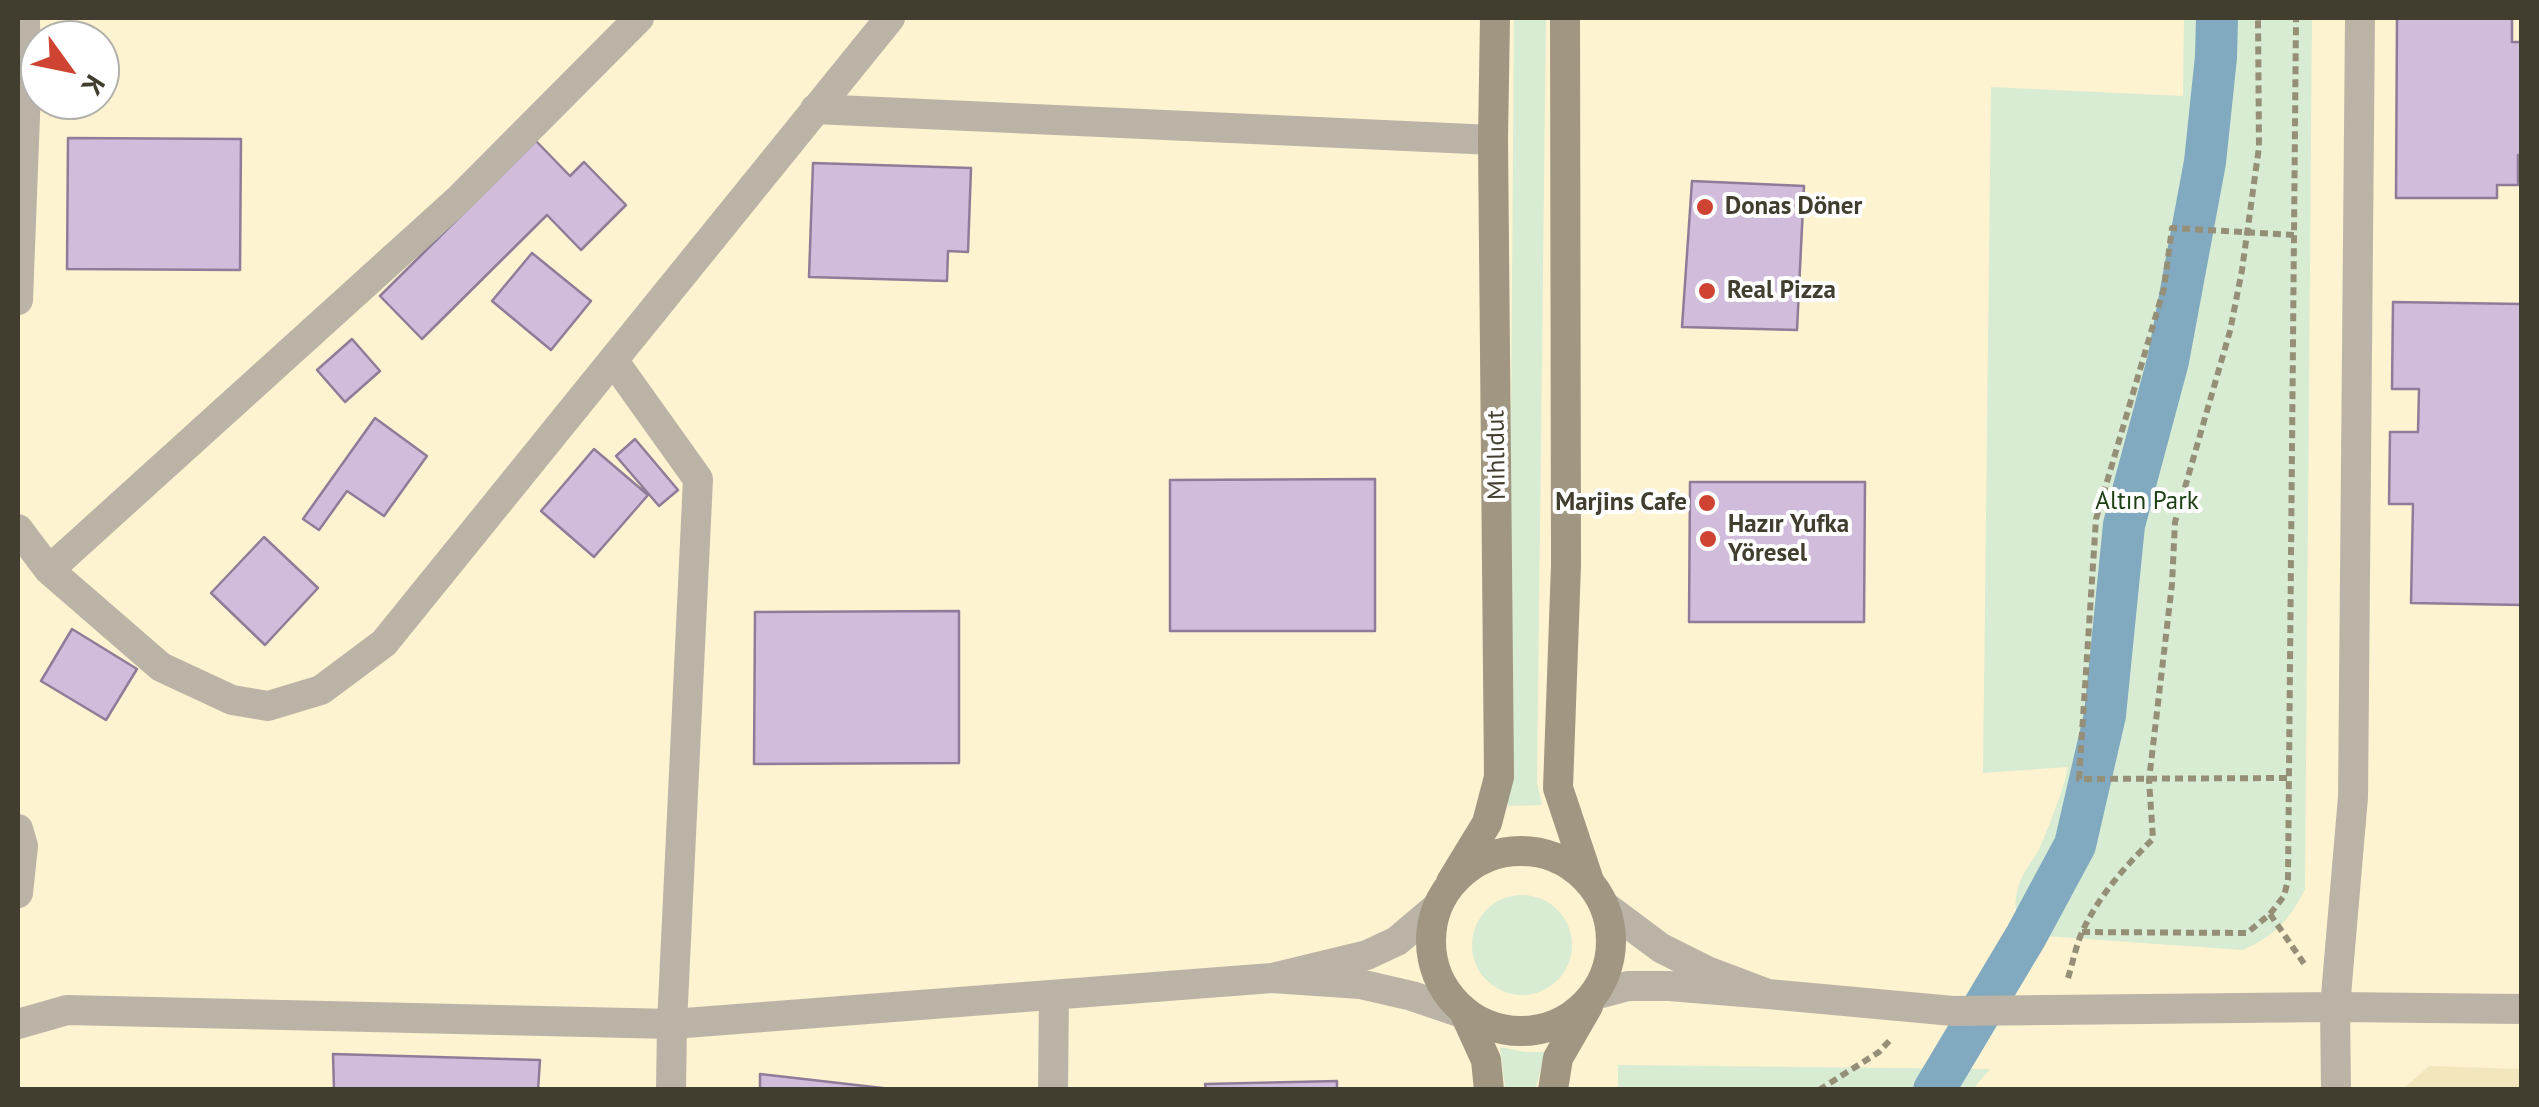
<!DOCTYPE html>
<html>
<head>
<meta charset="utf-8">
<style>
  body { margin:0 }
  #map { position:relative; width:2539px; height:1107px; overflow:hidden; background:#fdf3d0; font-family:"PT Sans",sans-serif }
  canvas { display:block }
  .frame { position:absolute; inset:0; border:20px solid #413d2f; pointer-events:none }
  .north { position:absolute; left:20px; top:20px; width:100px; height:100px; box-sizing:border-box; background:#fff; border:2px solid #b3b1ac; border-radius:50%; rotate:123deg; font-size:28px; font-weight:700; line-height:40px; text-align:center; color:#413d2f }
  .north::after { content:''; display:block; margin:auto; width:35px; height:45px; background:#cf4332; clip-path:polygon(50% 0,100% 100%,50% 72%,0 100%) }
</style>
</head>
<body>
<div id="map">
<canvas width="2539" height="1107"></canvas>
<div class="frame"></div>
<div class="north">K</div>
</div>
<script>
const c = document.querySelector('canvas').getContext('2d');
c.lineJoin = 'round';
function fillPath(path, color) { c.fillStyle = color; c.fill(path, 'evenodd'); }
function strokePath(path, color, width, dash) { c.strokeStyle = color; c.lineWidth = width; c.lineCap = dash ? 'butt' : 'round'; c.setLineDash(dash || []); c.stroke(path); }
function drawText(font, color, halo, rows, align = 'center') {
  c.font = font + ' "PT Sans",sans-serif'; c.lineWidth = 8; c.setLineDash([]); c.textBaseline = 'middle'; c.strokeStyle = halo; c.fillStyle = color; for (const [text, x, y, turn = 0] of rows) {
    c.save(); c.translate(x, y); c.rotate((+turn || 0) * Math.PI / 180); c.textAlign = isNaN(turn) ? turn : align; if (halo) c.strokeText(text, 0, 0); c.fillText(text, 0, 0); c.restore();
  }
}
const built = new Path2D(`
  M2429,1066L2521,1069V1089H2403Z`);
const green = new Path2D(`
  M1514,18H1546L1537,782L1542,805L1508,806Z
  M2184,18H2312L2305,889C2290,920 2274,936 2243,950L2030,935C2010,917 2013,892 2026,870C2030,863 2035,857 2039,850C2049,825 2063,793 2068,767L1983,773L1991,87L2183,96Z
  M1472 945a50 50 0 1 1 100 0a50 50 0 1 1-100 0Z
  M1500,1047L1525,1052H1545L1536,1088H1505Z
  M1618,1065L1990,1069L1973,1089L1618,1090Z`);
const canal = new Path2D(`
  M1934,1090L2026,936L2075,845L2105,715L2124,525L2168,361L2205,162L2216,57L2217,18`);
const building = new Path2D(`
  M2397,18H2512V42H2522V155H2518V185H2497V198H2396Z
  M68,138L241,139L240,270L67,269Z
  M536,141L570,176L584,162L626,205L581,250L547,215L422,339L380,296Z
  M813,163L971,168L968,252L948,251L947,281L809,277Z
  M1692,181L1804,186L1797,330L1682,327Z
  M532,253L591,301L551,350L492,301Z
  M2393,302L2522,304V605L2411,603L2413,504H2389L2390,432H2418L2419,389H2392Z
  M352,339L380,371L345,402L317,370Z
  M375,418L427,456L384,516L347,491L319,530L303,519Z
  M635,439L678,490L659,506L616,456Z
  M594,449L648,495L594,557L541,511Z
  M1375,479V631H1170V480Z
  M1690,482H1865L1864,622H1689Z
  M264,537L318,588L265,645L211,593Z
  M959,611V763L754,764L755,612Z
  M72,629L137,669L106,720L41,681Z
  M333,1054L540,1060L538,1090H334Z
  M760,1074L900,1090H760Z
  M1337,1081V1090H1206L1205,1084Z`);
const path = new Path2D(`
  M2287,778L2079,779L2096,519L2164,288L2172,228L2294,235
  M2270,914L2305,965
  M2082,932L2247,933L2270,914L2284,896L2288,880L2296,18
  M2068,978C2073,962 2076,945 2083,930C2099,896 2126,865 2153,839L2149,780L2172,584L2175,522L2230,331L2242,270L2259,147L2258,18
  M1819,1090L1879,1052L1891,1039`);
const street = new Path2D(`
  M815,109L1493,140
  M18,300L26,90L25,18
  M613,360L698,479L672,1024L671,1090
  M18,529L49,570L161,667L232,700L268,706L321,690L384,643L890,18
  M49,570L459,199L639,18
  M18,829L23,846L18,893
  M1436,908L1397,941L1367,955L1272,978L1360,984L1412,996L1465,1014
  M1768,994L1953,1011L2335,1007L2522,1009
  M1594,995L1628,986H1669L1768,994L1707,971L1661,948L1606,907
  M18,1024L67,1010L672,1024L1272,978
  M1053,1090L1054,995
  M2336,1090L2335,1007L2353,797L2360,18`);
const secondary = new Path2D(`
  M1565,18L1566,565L1558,788L1589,881
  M1431 941a90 90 0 1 1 180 0a90 90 0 1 1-180 0Z
  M1451,882L1487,823L1499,777L1493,140L1495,18
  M1465,1014L1486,1060L1489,1090
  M1553,1090L1558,1058L1588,1006`);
const markers = [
  [1705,207,10,"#cf4332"],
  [1707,291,10,"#cf4332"],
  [1707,503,10,"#cf4332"],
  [1708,539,10,"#cf4332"]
];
const poiNames = [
  ["Donas Döner",1725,207],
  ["Real Pizza",1727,291],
  ["Marjins Cafe",1687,503,"right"],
  ["Hazır Yufka",1728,525],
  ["Yöresel",1728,554]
];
const streetNames = [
  ["Mıhlıdut",1497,455,-91]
];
const parkNames = [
  ["Altın Park",2147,502]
];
fillPath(built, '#f2e6bc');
fillPath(green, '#d8ebd3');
strokePath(canal, '#81a9bf', 42);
fillPath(building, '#d1bddb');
strokePath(building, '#8f7c98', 2.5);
strokePath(path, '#968f78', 6, [8, 5]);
strokePath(street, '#bbb4a6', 30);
strokePath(secondary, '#a09681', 30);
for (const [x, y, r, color] of markers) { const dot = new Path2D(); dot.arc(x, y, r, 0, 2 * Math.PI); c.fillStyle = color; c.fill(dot); strokePath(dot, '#fff', 4); }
drawText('bold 25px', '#413d2f', '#fff', poiNames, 'left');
drawText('25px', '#413d2f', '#fff', streetNames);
drawText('25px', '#1c4011', '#fff', parkNames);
</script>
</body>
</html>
